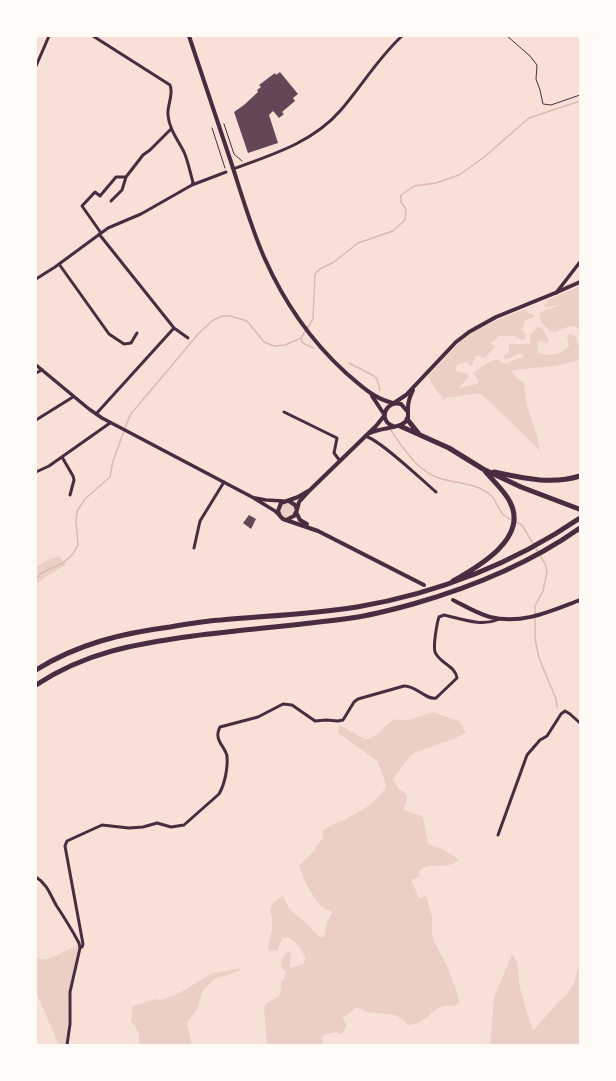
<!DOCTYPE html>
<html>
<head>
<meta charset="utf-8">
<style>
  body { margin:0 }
  #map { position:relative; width:616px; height:1081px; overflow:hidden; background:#f7e1d7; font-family:Rubik,sans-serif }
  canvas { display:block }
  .frame { position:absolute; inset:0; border:37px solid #fffaf5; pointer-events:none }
</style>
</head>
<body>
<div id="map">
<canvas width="616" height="1081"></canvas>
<div class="frame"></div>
</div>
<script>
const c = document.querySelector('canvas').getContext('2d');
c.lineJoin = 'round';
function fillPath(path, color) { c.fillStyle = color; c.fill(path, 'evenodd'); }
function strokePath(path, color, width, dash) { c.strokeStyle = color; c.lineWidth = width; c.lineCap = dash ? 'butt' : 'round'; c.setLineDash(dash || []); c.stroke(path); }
const green = new Path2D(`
  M580,286V328L570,326L555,332L550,331L541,322L539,313L543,311L560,305L547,307H545L544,305L548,303L547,301L548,300Z
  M526,309L528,313L532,314L535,317L525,320L524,325L521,329L526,335L525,339L522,340L514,336H499L496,340L490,343L496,346L485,358L481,357L477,355L475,357L472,366L466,362L457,365L456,370L457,372L466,373L469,376L459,388L477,384L479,381L473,373L484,365L497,359L506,364L513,360L524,357L521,353L508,359H505L504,356L509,352V344H530V335L537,327L542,328L549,341L547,342L538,341L537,343L538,352C546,358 565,354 569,345L567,336L570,334L576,336L577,343L580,344V360L555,366L513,370L512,372L518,379L524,383L527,406L537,436L540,451L487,399L479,393L446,398L444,400L433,386L428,376L458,344L471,334L497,320Z
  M280 510a7 7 0 1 1 14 0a7 7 0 1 1-14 0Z
  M59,556L66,565L44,578L36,585C36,581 35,573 36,569C39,562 53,558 59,556Z
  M432,712L459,721L466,732L456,738L416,752L410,756L393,779L399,789L406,794L407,798L404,808V810L421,816L423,818L428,844L444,850L460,860C456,861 453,864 449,865C439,867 426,862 419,872V877L411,880L419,898L426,896L432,917V933L433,939L447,966L457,992L459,1003C454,1008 450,1004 444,1006C430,1009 428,1024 407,1025L405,1021L395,1015L368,1012L356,1007L349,1014L342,1017L347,1025L343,1033L339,1034L336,1032L322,1035L323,1045H267L264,1008C267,1000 274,1000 280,996L281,984L284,979L286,972L281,967C281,962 284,953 289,951L291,953L290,966L291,968L303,964L306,959C303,951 291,933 282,938L278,950L274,951L269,950L268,948L272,929V919L270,910L273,903L283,896L290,910L305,922L319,937H324L327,922L332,913L331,911L319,905L306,884L299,866C303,861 307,858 311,854C316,849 318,842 324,838L322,831C344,818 374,810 386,786L382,772L377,761L338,733L339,725L365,739C378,740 383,724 394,720C398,719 403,720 407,720C416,719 424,715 432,712Z
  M78,945L79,950C75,967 69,984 68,1002C67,1016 69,1031 65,1045H59L36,992V956L42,960L51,958Z
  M512,954L517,962L520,988L532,1029L533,1031L560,1000L566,995L574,984L580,961V1045H490L494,997Z
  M236,969H241L234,973L217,978L211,982L204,989L200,998L198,1008L190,1018L187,1024L192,1045H139V1033L131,1021L132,1012L133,1006L156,999L160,1000L164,999L181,992L213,973Z`);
const stream = new Path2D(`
  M301,338L303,343L313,348
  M349,363L374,376L377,379L380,390
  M390,429C404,449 417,472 442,479C455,483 471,483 483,490C496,496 495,504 502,513C504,517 509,518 512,520
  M516,522L522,525L538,552
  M540,555L546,566L547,572L543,591L535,606V639L539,658L556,699L557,707
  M36,579L41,573L63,563L73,554L78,545L76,521L77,511L85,499L110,477L113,461L130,415L199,333L212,321L222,316H230L247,321L264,342L274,346L285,345L301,338L313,319L315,274L320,269L334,262L358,243L393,231L405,220L406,209L401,202V195L414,186L436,183L459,175L483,158L529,118L580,101`);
const building = new Path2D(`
  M280,72L298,94L293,98L295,101L282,112L284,114L279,118L273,111L269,115L278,143L248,153L234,112L244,105L258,92L257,90L261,87L259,85L275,73L276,75Z
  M249,515L256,519L251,529L243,523Z`);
const path = new Path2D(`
  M507,36L530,56L537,65L536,79L540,90L543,104L551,105L580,95
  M224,124L234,154L242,161
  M212,128L225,168`);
const minor = new Path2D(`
  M93,36L170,85C174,94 167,105 168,115C169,129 178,140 184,152C188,161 190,172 193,182L192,185
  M36,66L49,36
  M233,169C271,155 312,143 340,111C361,87 378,58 402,36
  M111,201L122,190L126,177L143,155L150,150L171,129
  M101,233L82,206L95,192L100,196L116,177H126
  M99,234L174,328L188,338
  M59,264L109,334L124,344L131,343L137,333
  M36,279L55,267L108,228L141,214L192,185L226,172
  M36,373L42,370
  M284,412L337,438L334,453L340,461
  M96,414L174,328
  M36,420L73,397
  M365,436C379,439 422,480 436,492
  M62,457L73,476L74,480L70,495
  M36,472L49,466L110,423
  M194,548L200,521L224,482
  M498,835L527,755L540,740L547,736L561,714L565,711L570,714L580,723
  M36,877C47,884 50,894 56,905C64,917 72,930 79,943L80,948
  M67,1045L70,1024V992L80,948L82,947L83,944L65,846L67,841L102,825L129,828L143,827L157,823L171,827L184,825L219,794C225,784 228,767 227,756C225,746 213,740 220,727L258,717L283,704L292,705L315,721L326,720L338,721L343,720L354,702L358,699L404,686C416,685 425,700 436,698L457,678C456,666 439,663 435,652C433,645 437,623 439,617L444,615C462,619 482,627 499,619`);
const tertiary = new Path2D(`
  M556,293L580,262
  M36,365L89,409L102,418L252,497L275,511L279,515
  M255,498L266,500L283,501`);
const secondary = new Path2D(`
  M189,36C203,79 218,122 232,165C242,196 251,227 264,257C283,300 310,340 345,372C360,385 374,399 393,403
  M372,396L384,414
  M394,403L406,395L456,342L469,332L496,317L555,293L580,282
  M393,426C378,421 385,400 401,404L407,411
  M370,433C381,427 404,429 408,418C408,415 408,411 408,408C408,401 410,396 413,390
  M310,490L298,497L281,503L278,511L280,516L283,519L318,531L424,585
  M297,510L299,502L310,490L376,426L384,416
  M296,512L300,520L307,524
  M288,519L294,516L297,510L295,505L289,501
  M453,600C465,606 476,613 490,617C522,625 551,611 580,600`);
const motorway = new Path2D(`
  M407,419L419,434
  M400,426L449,448L483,469L521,487L579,509
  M494,472C523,478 551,485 580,476
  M453,581C478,567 529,538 510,502C505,491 493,481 485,471
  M36,670C77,644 123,633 170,627C187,624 204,621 221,620C266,616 312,614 357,607C439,593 511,565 580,518
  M36,685C86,652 135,644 193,636C248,629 303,625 358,617C376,614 395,609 413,604C473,587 529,564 580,528`);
fillPath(green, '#ebcfc5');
strokePath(stream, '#dcb8b0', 1.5);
fillPath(building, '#644757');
strokePath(path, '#4a2c40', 1);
strokePath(minor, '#4a2c40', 3);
strokePath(tertiary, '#4a2c40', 3.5);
strokePath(secondary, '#4a2c40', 4);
strokePath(motorway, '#4a2c40', 5);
</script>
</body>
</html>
